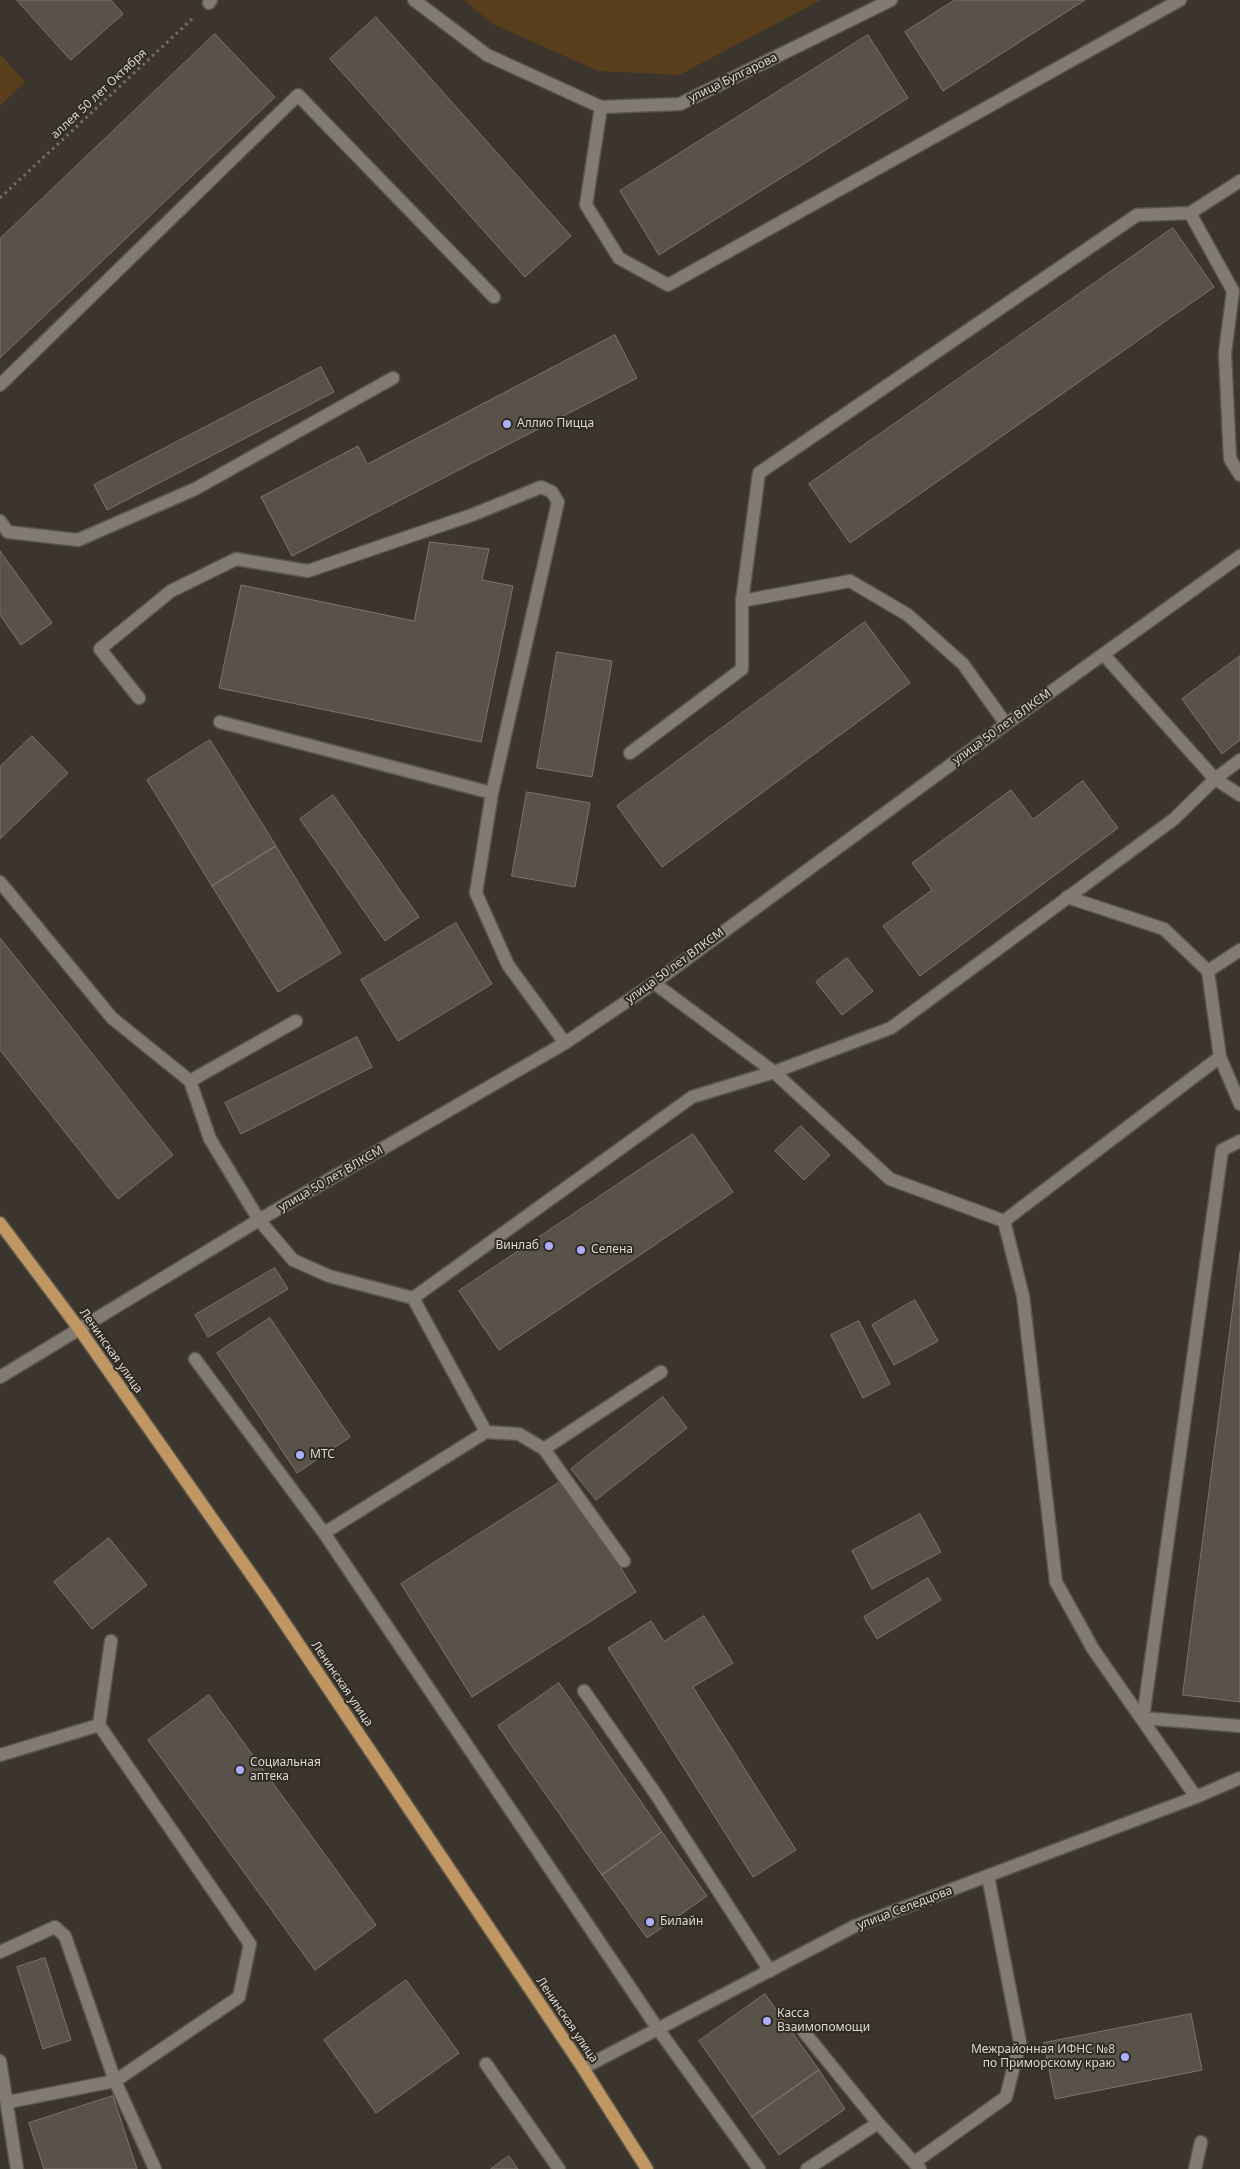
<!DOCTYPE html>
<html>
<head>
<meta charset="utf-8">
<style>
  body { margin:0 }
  canvas { display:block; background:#3b352d }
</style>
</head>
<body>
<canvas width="1240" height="2169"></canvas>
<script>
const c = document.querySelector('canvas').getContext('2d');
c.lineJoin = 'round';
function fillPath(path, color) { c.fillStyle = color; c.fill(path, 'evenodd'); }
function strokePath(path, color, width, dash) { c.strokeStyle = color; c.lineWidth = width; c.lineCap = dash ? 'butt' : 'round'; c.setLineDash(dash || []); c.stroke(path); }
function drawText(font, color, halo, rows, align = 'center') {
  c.font = font + ' "Noto Sans",sans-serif'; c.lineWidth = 4; c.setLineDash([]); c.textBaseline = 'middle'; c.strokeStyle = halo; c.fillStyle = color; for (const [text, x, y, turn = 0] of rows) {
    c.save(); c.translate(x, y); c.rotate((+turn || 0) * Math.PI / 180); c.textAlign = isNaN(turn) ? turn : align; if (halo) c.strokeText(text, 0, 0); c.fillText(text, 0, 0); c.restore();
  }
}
const green = new Path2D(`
  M464,0H821L679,75L598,71L493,24Z
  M0,54L25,82L0,106Z`);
const building = new Path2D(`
  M17,0H111L123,14L71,60Z
  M955,0H1085L943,91L905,32Z
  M376,17L571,236L525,277L330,59Z
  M215,34L275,97L0,358V239Z
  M868,35L908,98L659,255L620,191Z
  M1173,228L1214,287L850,543L809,484Z
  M615,335L637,378L292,556L261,497L358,446L367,464Z
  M321,367L334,392L107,510L94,485Z
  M430,542L489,549L482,580L513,586L481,742L219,688L241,585L414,621Z
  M0,551L52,623L21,645L0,615Z
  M865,622L910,683L662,867L617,806Z
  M557,652L612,661L592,777L537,768Z
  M1240,656V740L1222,754L1182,699Z
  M32,736L68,773L0,839V767Z
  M210,740L276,846L212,886L147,780Z
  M1083,781L1118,828L920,976L883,926L932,890L912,863L1011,790L1033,819Z
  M527,792L590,803L575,887L512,876Z
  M333,795L419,917L385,941L300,819Z
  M276,846L341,953L278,992L212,886Z
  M456,923L492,984L398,1041L361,980Z
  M0,938L173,1155L118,1199L0,1050Z
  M847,958L873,991L842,1015L816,982Z
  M357,1037L372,1067L241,1134L225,1103Z
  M801,1126L830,1155L804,1180L775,1151Z
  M693,1134L733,1192L499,1350L459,1291Z
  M1240,1252V1702L1183,1695Z
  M275,1268L288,1289L208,1337L195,1315Z
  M915,1300L938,1341L894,1365L872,1325Z
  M270,1318L350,1437L297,1473L217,1353Z
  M859,1321L890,1384L863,1398L831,1335Z
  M663,1397L687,1428L596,1500L571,1469Z
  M565,1479L636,1592L472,1697L401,1584Z
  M920,1514L941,1552L872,1589L852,1551Z
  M109,1538L147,1585L92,1629L54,1582Z
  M928,1578L941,1600L877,1639L864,1617Z
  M704,1616L733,1663L693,1687L796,1850L753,1877L608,1648L651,1621L664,1641Z
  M559,1683L662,1832L602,1875L498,1726Z
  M209,1695L376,1925L315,1970L148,1740Z
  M662,1832L707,1896L647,1938L602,1875Z
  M45,1958L71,2040L43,2049L17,1967Z
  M406,1980L459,2053L376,2113L324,2040Z
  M765,1994L819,2070L752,2117L699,2041Z
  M1191,2014L1202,2070L1055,2099L1044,2043Z
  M819,2070L845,2109L779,2155L752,2117Z
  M113,2096L137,2169H44L29,2123Z
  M509,2156L518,2169H491Z`);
const path = new Path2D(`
  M0,198L192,19`);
const lane = new Path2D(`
  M601,107L586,205L619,258L668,285L1180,0
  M1190,213L1233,291L1225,353L1230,459L1240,475
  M0,385L298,95L494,297
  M0,521L8,532L78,540L195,489L393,378
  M742,601L850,581L908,615L963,664L1006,724
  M1104,655L1215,779L1240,795
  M139,698L100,649L171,591L236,559L308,571L472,515L541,487L552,492L558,502L492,793
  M220,722L492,793L476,893L508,965L565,1043
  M630,753L742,669V601L759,473L1137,215L1190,213L1240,181
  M0,882L112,1018L190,1081L210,1139L259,1220L293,1260L329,1276L413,1298L692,1097L774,1072L891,1028L1174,819L1215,779L1240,760
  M1067,897L1164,929L1208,971
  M1240,950L1208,971L1220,1057L1240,1104
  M654,983L774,1072L890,1179L1004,1221L1023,1296L1056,1582L1093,1649L1196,1797
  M190,1081L296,1021
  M1240,1141L1222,1150L1143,1718L1240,1726
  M1004,1221L1220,1057
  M413,1298L486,1432
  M195,1359L324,1533L658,2029L759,2169
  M544,1449L661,1372
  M324,1533L486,1432L519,1434L544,1449L624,1561
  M584,1691L655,1793L770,1971
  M0,1755L99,1725
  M0,1952L55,1927L65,1936L115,2081L239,1997L250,1944L99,1725L111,1641
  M804,2032L878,2123L920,2169
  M0,2061L17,2169
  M486,2064L559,2169
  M8,2102L115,2081L155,2169
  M915,2162L1006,2097L1020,2042L988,1876
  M807,2169L878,2123
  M1195,2169L1201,2142`);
const street = new Path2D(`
  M414,0L487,55L601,107L680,104L891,0
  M209,3L211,0
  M583,2068L855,1926L1196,1797L1240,1778`);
const secondary = new Path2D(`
  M0,1377L259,1220L565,1043L654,983L1006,724L1240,556`);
const primary = new Path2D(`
  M0,1223L80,1330L267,1597L583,2068L647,2169`);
const markers = [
  [507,424,5,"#acaffb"],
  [549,1246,5,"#acaffb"],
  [581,1250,5,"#acaffb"],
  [300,1455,5,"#acaffb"],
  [240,1770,5,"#acaffb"],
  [650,1922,5,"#acaffb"],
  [767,2021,5,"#acaffb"],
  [1125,2057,5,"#acaffb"]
];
const streetNames = [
  ["улица Булгарова",733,78,-26],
  ["аллея 50 лет Октября",99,94,-43],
  ["улица 50 лет ВЛКСМ",1002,727,-36],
  ["улица 50 лет ВЛКСМ",675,966,-36],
  ["улица 50 лет ВЛКСМ",331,1179,-30],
  ["Ленинская улица",111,1351,55],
  ["Ленинская улица",342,1684,56],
  ["улица Селедцова",905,1908,-21],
  ["Ленинская улица",567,2020,56]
];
const poiNames = [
  ["Аллио Пицца",517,424],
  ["Винлаб",539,1246,"right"],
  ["Селена",591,1250],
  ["МТС",310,1455],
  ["Социальная",250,1763],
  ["аптека",250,1777],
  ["Билайн",660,1922],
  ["Касса",777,2014],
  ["Взаимопомощи",777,2028],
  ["Межрайонная ИФНС №8",1115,2050,"right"],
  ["по Приморскому краю",1115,2064,"right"]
];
fillPath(green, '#583e1b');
fillPath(building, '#59524a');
strokePath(building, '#7c756c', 1);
strokePath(lane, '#5a544e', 15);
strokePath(street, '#5a544e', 15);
strokePath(secondary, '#5a544e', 15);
strokePath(primary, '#5a544e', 15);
strokePath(path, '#746e67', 3, [2.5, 4]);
strokePath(lane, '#827b72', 12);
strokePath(street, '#827b72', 12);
strokePath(secondary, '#827b72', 12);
strokePath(primary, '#c09761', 12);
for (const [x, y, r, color] of markers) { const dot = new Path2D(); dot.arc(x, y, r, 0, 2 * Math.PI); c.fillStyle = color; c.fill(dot); strokePath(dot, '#312b23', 2); }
drawText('12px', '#dbd7d2', '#312b23', streetNames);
drawText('12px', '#dbd7d2', '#312b23', poiNames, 'left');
</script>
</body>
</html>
